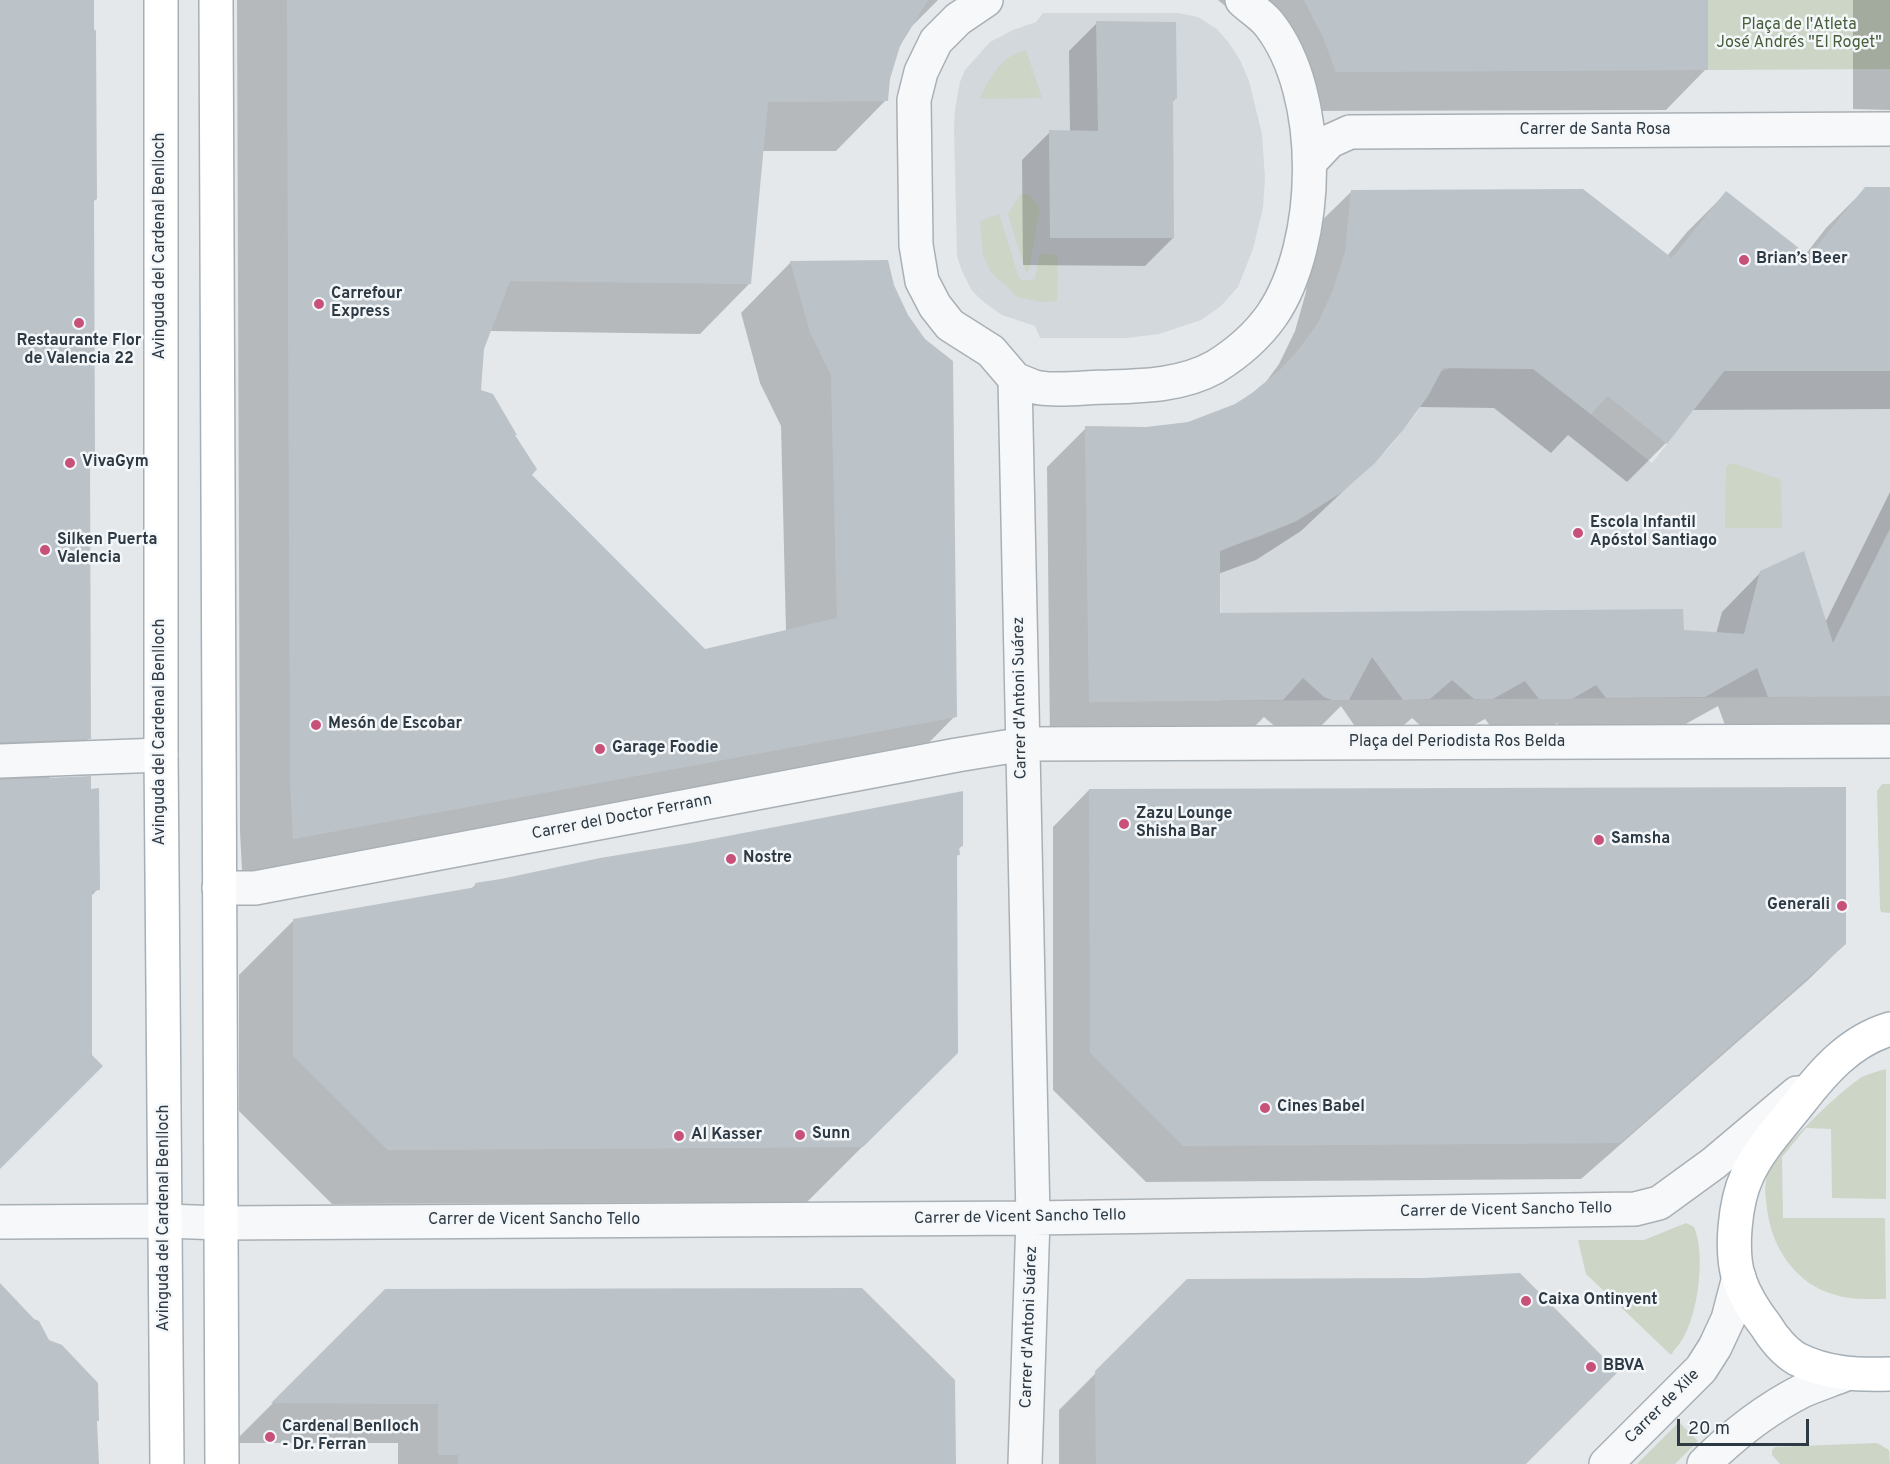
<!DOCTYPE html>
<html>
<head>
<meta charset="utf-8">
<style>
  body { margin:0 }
  #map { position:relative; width:1890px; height:1464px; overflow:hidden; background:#e4e8eb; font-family:Overpass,sans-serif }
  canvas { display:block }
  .scale { position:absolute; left:1677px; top:1419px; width:132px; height:27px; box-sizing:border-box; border:3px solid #2d3943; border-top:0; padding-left:8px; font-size:18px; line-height:21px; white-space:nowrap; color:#2d3943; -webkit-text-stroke:4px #f4f7f9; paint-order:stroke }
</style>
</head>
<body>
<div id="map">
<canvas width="1890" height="1464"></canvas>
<div class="scale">20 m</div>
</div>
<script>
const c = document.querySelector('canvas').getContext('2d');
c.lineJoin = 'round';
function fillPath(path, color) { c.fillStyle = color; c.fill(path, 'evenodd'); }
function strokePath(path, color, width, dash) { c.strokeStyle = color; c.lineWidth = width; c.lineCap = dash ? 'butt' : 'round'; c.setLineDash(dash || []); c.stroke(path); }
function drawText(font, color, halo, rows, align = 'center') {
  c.font = font + ' Overpass,sans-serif'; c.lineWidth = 5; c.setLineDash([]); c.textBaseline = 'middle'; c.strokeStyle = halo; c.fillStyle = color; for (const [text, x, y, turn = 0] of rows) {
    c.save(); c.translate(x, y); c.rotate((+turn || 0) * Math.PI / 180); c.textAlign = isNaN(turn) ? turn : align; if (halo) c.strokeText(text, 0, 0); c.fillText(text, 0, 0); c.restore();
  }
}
const built = new Path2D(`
  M1043,13H1178L1198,17L1217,29L1229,43L1240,60L1249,81L1262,134L1265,178L1263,208L1253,249L1238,287L1221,306L1201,320L1159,334L1127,338H1040L1035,326L1002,315L985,303L972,291L962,271L957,256L954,128L955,109L960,82L965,70L990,42L1013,30L1036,22Z
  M1450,368L1550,369L1545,378L1652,463L1724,371H1890V529L1807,697L1221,701L1220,550L1258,537L1297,521L1342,492L1388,449L1416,414L1441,371Z`);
const green = new Path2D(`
  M1708,0H1890V69L1708,70Z
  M1026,50L1042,98L980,99C988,78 1003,55 1026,50Z
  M1020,194H1029L1040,208L1029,270L1026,272L1008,214Z
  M999,214L1017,272L1019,278L1023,281L1035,279L1040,254L1058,255L1057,301L1041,302L1018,297L990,271L983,254L980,221Z
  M1732,463L1779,479L1781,482L1782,528H1725L1726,467Z
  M1882,784H1890V913L1881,912L1880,908L1877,791Z
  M1886,1069V1199L1832,1198L1831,1129L1806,1128L1782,1157L1783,1218H1885L1886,1299C1870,1299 1851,1300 1836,1295C1796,1285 1771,1247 1767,1208C1765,1195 1764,1184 1768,1172C1774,1154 1846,1085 1864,1076C1871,1073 1879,1071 1886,1069Z
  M1686,1223L1694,1227C1706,1254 1698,1315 1682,1340C1679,1345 1674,1350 1671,1355L1586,1274L1578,1240H1644Z
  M1679,1422L1698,1441L1675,1464H1637Z
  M1877,1443L1889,1450L1890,1464H1780L1772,1455V1450L1775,1447Z`);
const shadow = new Path2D(`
  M0,0H92L93,455L88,460L89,738L48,779L98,889L90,897L0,1167Z
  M237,0H938L908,30L893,60L886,100L836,151H762L750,283L700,334L489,331L482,349L480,391L530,475L704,651L786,631L781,426L760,383L741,313L791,262L892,286L906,316L955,716L905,767L243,889L240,832Z
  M1218,0H1706V69L1666,110L1295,111L1271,56L1246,23Z
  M1853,0H1890V110L1853,109Z
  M1097,23L1175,99L1171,103L1173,238L1145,266L1023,265L1022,160L1050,132H1070L1069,51Z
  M1890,188V409L1692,410L1666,443L1627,482L1568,435L1551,453L1494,408L1419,407L1374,462L1301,531L1256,560L1218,574L1219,615L1716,634L1722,612L1761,572L1825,623L1890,492V735L1729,736L1718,706L1664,736L1566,737L1557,723L1532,737H1499L1485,719L1453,737L1434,738L1412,718L1389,738H1363L1341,706L1309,738L1285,735L1264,717L1242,739L1050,740L1047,467L1086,428H1146L1189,423L1236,405L1263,386L1279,364L1295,331L1306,292L1312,230L1352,191L1667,256L1687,232L1726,193L1805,255L1826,228L1865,189Z
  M1089,790L1845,944L1807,981L1581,1179L1146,1182L1053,1090V827Z
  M691,845L962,846L958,849V855L955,858L956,1053L807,1202L332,1204L239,1111V975L294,920L471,889L476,884Z
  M1424,1279L1524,1464H1059V1410L1188,1281Z
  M386,1290L954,1464H398V1443H233Z`);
const building = new Path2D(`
  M0,0H94V29L96,31L97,199L94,201L95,455H90L91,739L0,742Z
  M287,0H928L900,46L890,79L888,101L768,102L751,284L510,281L484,349L481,390L493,394L517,435H515L537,469L532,475L705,649L837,618L831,375L810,332L790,261L888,260L894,285L908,315L925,339L953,361L957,717L293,839L290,781Z
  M1304,0H1708V70L1336,72L1323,37Z
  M1096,21L1176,22L1177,99H1173L1174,238H1050L1049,130L1098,131Z
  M1865,187H1890V371H1724L1667,444L1608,396L1591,414L1533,369L1443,368L1428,396L1404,429L1375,463L1342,492L1296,521L1220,551V613L1683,609L1684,630L1744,634L1760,571L1804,551L1833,643L1890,529V696L1768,697L1757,668L1705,697L1606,698L1596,685L1572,699H1539L1525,681L1493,699H1474L1452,680L1430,699L1403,700L1372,657L1349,700H1332L1324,697L1303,678L1283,700L1089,702L1085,426L1146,427L1188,422L1235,404L1252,393L1280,370L1299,349L1318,323L1333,290L1345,252L1351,190L1583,189L1672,258L1726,191L1809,256Z
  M91,776V789L99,788L100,890L92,891V1055L103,1066L0,1169V780Z
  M1846,787V944L1620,1143L1183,1146L1090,1053L1089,789Z
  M963,791V846H959L960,855H957L958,1053L863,1147L388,1150L293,1056V919L476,887L475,883L501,879L600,858L691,843Z
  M1520,1273L1618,1372L1526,1464H1096L1095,1371L1187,1279L1424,1278Z
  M0,1283L34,1319L39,1321L49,1340L62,1345L98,1383L99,1421H97L99,1464H0Z
  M862,1288L955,1380L956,1464H458V1455H438V1404L271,1403L385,1289Z`);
const street = new Path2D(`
  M986,0L958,19L936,41L921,72L914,100L916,245L922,281L935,306L950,325L991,351L1015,379L1033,1218L1025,1464
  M1311,161L1330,141L1350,132L1890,129
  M1015,379C1023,382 1032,387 1040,388C1061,391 1088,387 1109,387C1144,386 1183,385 1215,367C1236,354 1258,335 1272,315C1321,243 1324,94 1269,24C1262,15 1250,8 1242,0
  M0,761L161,755
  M219,888H255L957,755L1024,744L1890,741
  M0,1222L166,1221L221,1223L1033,1218L1635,1209L1659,1203L1714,1163L1797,1093
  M1606,1464L1701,1369L1715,1347L1728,1319L1739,1277
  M1704,1464C1733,1435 1765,1410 1802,1391C1816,1385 1831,1380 1846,1374`);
const primary = new Path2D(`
  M161,0V755L167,1464
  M216,0L222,1464
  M1890,1029C1850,1041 1824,1071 1800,1102C1782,1125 1759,1149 1747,1176C1735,1202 1730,1251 1739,1279C1745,1296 1755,1312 1766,1326C1773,1338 1785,1352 1797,1359C1827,1374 1857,1375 1890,1374`);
const markers = [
  [1744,260,6,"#c85179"],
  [319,304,6,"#c85179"],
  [79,323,6,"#c85179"],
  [70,463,6,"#c85179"],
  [1578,533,6,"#c85179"],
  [45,550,6,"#c85179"],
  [316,725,6,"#c85179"],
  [600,749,6,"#c85179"],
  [1124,824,6,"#c85179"],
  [1599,840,6,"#c85179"],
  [731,859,6,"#c85179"],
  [1842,906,6,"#c85179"],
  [1265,1108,6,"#c85179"],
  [800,1135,6,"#c85179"],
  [679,1136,6,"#c85179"],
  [1526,1301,6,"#c85179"],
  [1591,1367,6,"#c85179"],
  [270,1437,6,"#c85179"]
];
const parkNames = [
  ["Plaça de l'Atleta",1799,26],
  ["José Andrés \"El Roget\"",1799,44]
];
const streetNames = [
  ["Carrer de Santa Rosa",1595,131],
  ["Avinguda del Cardenal Benlloch",161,246,-90],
  ["Carrer d'Antoni Suárez",1021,698,-91],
  ["Avinguda del Cardenal Benlloch",161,732,-90],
  ["Plaça del Periodista Ros Belda",1457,743],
  ["Carrer del Doctor Ferrann",622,818,-11],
  ["Carrer de Vicent Sancho Tello",1506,1211,-1],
  ["Avinguda del Cardenal Benlloch",165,1218,-90],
  ["Carrer de Vicent Sancho Tello",1020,1218,-1],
  ["Carrer de Vicent Sancho Tello",534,1221],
  ["Carrer d'Antoni Suárez",1030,1327,-88],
  ["Carrer de Xile",1663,1407,-45]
];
const poiNames = [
  ["Brian’s Beer",1756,260],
  ["Carrefour",331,295],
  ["Express",331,313],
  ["Restaurante Flor",79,342,"center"],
  ["de Valencia 22",79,360,"center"],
  ["VivaGym",82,463],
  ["Escola Infantil",1590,524],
  ["Apóstol Santiago",1590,542],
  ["Silken Puerta",57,541],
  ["Valencia",57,559],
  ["Mesón de Escobar",328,725],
  ["Garage Foodie",612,749],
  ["Zazu Lounge",1136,815],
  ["Shisha Bar",1136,833],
  ["Samsha",1611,840],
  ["Nostre",743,859],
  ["Generali",1830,906,"right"],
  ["Cines Babel",1277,1108],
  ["Sunn",812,1135],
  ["Al Kasser",691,1136],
  ["Caixa Ontinyent",1538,1301],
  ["BBVA",1603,1367],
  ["Cardenal Benlloch",282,1428],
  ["- Dr. Ferran",282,1446]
];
fillPath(built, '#d3d8dd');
fillPath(green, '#ccd5c6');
fillPath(shadow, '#0003');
fillPath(building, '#bcc3c8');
strokePath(street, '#a9b0b5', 36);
strokePath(primary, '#a4afb7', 36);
strokePath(street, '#f7f8fa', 33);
strokePath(primary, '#fff', 33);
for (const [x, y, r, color] of markers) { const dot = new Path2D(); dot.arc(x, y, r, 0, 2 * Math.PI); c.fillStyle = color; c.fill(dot); strokePath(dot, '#f4f7f9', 2); }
drawText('16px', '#485e3b', '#f4f7f9', parkNames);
drawText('16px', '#2d3943', '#f4f7f9', streetNames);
drawText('bold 16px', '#2d3943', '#f4f7f9', poiNames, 'left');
</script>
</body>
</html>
